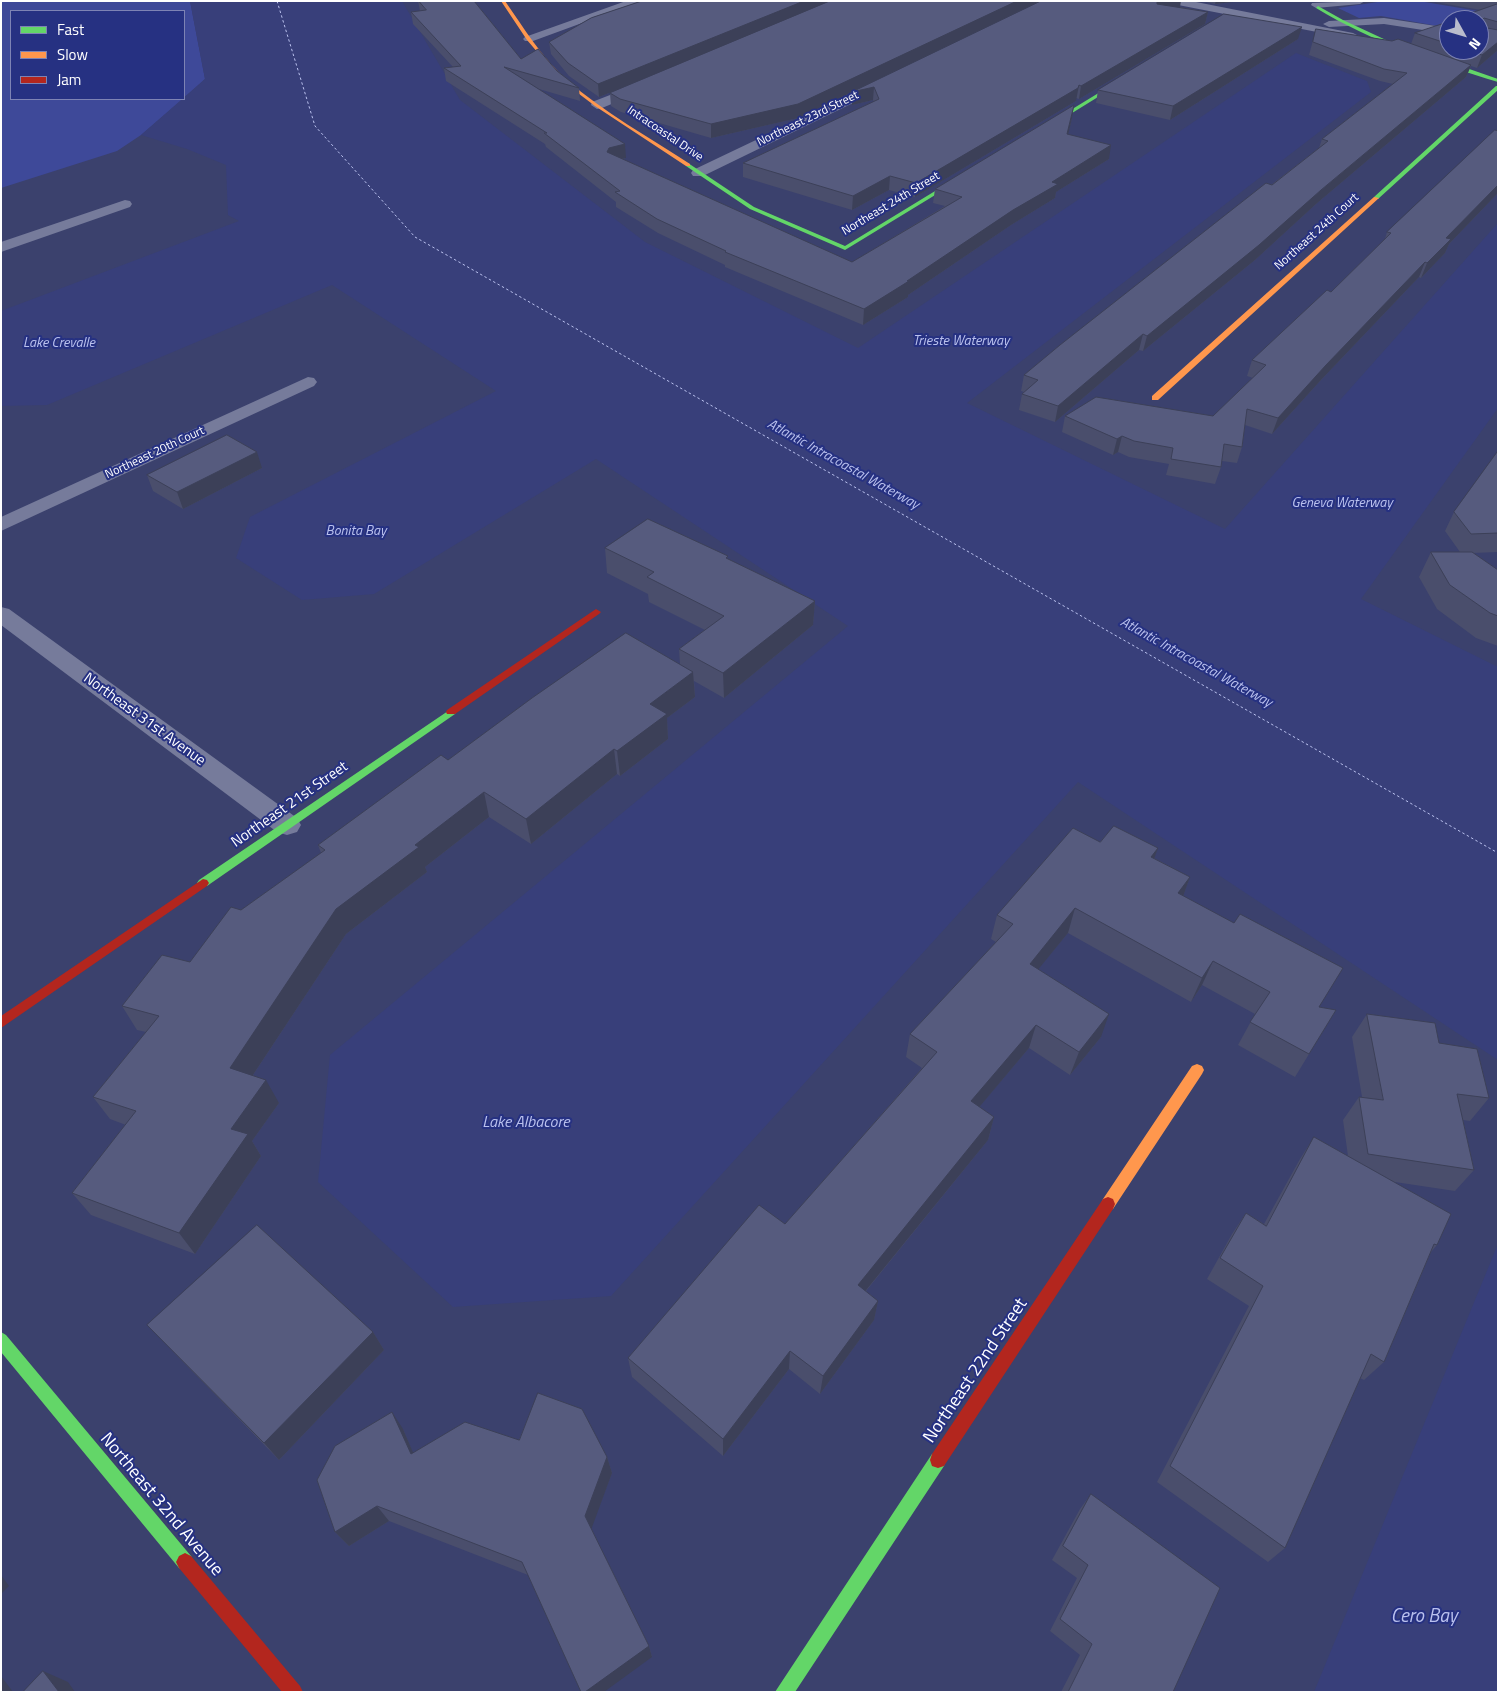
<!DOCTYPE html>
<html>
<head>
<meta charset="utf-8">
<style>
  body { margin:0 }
  #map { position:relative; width:1499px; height:1693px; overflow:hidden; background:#3b416d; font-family:"Titillium Web",sans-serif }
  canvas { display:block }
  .frame { position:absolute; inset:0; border:2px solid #fff; pointer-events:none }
  .legend { position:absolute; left:10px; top:10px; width:175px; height:90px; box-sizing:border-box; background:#263182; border:1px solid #7d83b4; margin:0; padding:6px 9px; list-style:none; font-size:15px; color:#fff }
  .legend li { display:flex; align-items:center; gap:10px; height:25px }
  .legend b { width:25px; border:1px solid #7d83b4 }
  .north { position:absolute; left:1439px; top:10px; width:50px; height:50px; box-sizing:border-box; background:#263182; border:1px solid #7d83b4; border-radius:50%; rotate:129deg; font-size:14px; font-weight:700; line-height:20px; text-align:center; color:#fff }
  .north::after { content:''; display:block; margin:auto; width:18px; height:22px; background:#babccc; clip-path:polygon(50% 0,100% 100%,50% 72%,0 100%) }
</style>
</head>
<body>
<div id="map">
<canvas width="1499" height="1693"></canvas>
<div class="frame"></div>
<ul class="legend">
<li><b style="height:6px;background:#63d668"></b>Fast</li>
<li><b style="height:6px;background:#ff974d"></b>Slow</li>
<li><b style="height:6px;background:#b3261e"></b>Jam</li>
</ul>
<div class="north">N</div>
</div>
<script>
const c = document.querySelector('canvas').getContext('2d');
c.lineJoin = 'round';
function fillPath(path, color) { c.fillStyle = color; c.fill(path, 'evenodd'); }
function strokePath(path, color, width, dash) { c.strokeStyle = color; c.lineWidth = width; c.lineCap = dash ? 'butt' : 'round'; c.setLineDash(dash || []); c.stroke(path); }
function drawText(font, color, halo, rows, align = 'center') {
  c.font = font + ' "Titillium Web",sans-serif'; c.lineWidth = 4; c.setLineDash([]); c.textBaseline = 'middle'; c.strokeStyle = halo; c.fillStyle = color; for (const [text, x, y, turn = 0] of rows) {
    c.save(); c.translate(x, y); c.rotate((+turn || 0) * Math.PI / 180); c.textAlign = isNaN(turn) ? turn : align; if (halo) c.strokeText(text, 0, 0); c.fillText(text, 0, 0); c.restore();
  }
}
const green = new Path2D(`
  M1,1H190L205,79L184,98V11H11V99H183L141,135L117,151L1,188Z
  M1384,1H1419L1478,11L1469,20H1449V28L1381,16L1359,18L1338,8Z`);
const water = new Path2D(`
  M190,1H402L460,100L645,242L858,348L1296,53L1367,81L1371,92L967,403L1225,529L1498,223V408L1361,599L1498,667V1060L1078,782L611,1296L453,1307L318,1182L330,1055L848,626L596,459L374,594L302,600L236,558L250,517L496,391L332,285L47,405L1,406V311L239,221L228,215L226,165L187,149L141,135L205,79Z
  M1498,1244V1692H1314Z`);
const ferry = new Path2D(`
  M277,1L315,126L415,237L1498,853`);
const street = new Path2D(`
  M626,1H642L533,41H525L523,39L525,37Z
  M1168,1H1191L1353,33L1359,36L1353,39L1173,4Z
  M1365,1L1360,4L1316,8L1311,5L1312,3Z
  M1384,18L1449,28V34L1384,24L1329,27L1323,24L1329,21Z
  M886,78L892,82L890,85L703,176H693L691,173L693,170Z
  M646,81L650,82L652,85L650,88L602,108L597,109L591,105L592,102Z
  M125,200L130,201L132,204L130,207L1,252V242Z
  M308,377L314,378L317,382L314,386L1,531V517Z
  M1,607L9,609L297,818L301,825L297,832L287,835L277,832L1,625Z`);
const fast = new Path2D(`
  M1318,6L1343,20L1386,40L1498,79V82C1436,63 1372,42 1316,8Z
  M1128,75L1132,76L1043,131L1038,130Z
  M1496,86H1498V90L1378,199H1374V197Z
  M688,163L754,207L845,246L963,174L968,175L845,250L750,209L686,166Z
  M451,709L456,712L455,714L207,886H199L197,883L199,880Z
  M1,1332L6,1335L191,1556L194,1562L191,1568L185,1571L179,1568L1,1352Z
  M938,1452L944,1454L946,1460L944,1466L795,1692H775L932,1454Z`);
const slow = new Path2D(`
  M501,1H505C523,27 543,59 567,80C603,112 649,137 690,164V166H686L595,106L562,81L527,40Z
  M1374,197L1379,198L1158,400H1152V396Z
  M1197,1064L1202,1066L1204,1070L1202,1074L1113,1209L1108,1211L1103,1209L1101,1204L1103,1199L1192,1066Z`);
const jam = new Path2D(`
  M596,609L601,612L599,614L455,714H447L446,712L447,710Z
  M203,879L207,880L209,883L207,886L1,1028V1016Z
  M1108,1197L1113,1199L1115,1204L1113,1209L944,1466L938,1468L932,1466L930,1460L932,1454L1103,1199Z
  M185,1553L191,1556L300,1686L303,1692H282L179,1568L176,1562L179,1556Z`);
const wall = new Path2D(`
  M418,1H474L521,59L557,71L579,88L580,101L539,89L626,158L621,159L852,262L945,206L933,203L935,189L1072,118L1068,134L1109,159L1056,192L1055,198L1011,225L908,295V297L863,325L725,267V265L658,233L616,207V202L546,147L545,144L446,81L444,68L453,67L413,24L411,12L420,11Z
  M642,1H1040L798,118L711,138L621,112L611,106L610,93L687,61L599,97L569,76L551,54L549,42L591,18Z
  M1202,1H1241L1215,4Z
  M1435,1H1498V50L1477,68L1471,66L1466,77L1316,204L1255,260L1143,351L1139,350L1055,422L1019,410L1022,394L1024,392L1021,391L1024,375L1319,148L1322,139L1393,84L1380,81L1309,55L1316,29L1411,44L1415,33L1449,23V50H1479L1481,10L1435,2Z
  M1180,7L1208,12L1205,24L1079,99L1076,98V101L915,197L889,190L852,210L743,177V163L874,102L873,100L852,105V92Z
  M1298,39L1170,120L1096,103L1098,90Z
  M1498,131V193L1449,244L1445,253L1421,278L1419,277L1320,381L1272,434L1245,425L1242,447L1237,463L1222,461L1221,467L1215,484L1166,475L1169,464L1129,457L1118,452L1113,455L1062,432L1065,416H1213L1253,378L1247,376L1252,360L1331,292L1385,239L1387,232Z
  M1498,451V552L1473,553L1498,570V646L1476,638L1437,609L1419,577L1431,552H1460L1445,531L1454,512Z
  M262,468L183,509L153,491L147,475Z
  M605,548L728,559L815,601L813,625L724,698L694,681L695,697L667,718L668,739L620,776L617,774L531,844L489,817L425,867L427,872L346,934L253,1075L279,1103L252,1141L261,1156L195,1254L91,1215L72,1193L126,1125L110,1119L93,1097L146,1032L137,1030L122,1006L190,962L241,910L321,853L318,845L448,760L680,664L679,649L705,630L649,602L648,594L607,573Z
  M1100,842L1158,848L1154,858L1190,877L1183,896L1319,1007L1336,1010L1295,1077L1238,1045L1255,1014L1202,985L1191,1002L1068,933L1038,969L1101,1037L1070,1075L1029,1048L979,1107L994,1117L988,1140L866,1291L878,1301L874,1320L820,1394L789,1369L723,1456L632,1377L628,1358L785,1224L922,1068L906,1057L910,1034L996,942L991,939L997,915Z
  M1367,1014L1439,1043L1489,1098L1470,1121L1463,1120L1474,1170L1455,1191L1395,1182L1437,1245L1431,1252L1384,1362L1364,1380L1360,1378L1285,1548L1268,1562L1157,1482L1249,1306L1207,1279L1232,1234L1246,1213L1264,1224L1300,1159L1314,1137L1348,1156L1343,1120L1359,1097H1362L1352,1037Z
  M147,1325L373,1332L384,1350L279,1460Z
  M403,1429L413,1453L519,1440L607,1457L612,1473L591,1528L649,1646L652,1657L528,1575L389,1521L349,1546L335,1532Z
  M1091,1494L1173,1692H1061L1080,1655L1050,1631L1077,1578L1052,1560L1080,1509Z`);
const shadedWall = new Path2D(`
  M804,1H832L599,97L598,84Z
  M1017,1H1040L798,118L711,138V124Z
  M1156,1H1181L1180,7L1154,10Z
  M1216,1H1241L1215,4Z
  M1208,12L1205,24L1079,99L1081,86Z
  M1302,27L1298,39L1170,120L1173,106Z
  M1498,42V50L1477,68L1482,55Z
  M1471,65L1466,77L1316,204L1255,260L1143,351L1147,336Z
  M1079,85L1076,101L915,197L916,183Z
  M874,87L873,100L852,105V92Z
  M1074,105L1072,118L1065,148L1067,134Z
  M625,144L626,158L610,161L607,152L609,148Z
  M1111,145L1109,159L1056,192L1055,198L1011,225L908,295V297L863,325L864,309L907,281L1052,182Z
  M890,176L889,190L852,210L853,196Z
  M1498,185V193L1449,244L1445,253L1421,278L1427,263L1446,238Z
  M1425,262L1419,277L1320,381L1272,434L1278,418L1326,365Z
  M1143,334L1139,350L1055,422L1058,406Z
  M1122,436L1118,452L1113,455L1117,439Z
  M257,452L262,468L183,509L177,492Z
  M815,601L813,625L724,698L723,673Z
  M693,672L695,697L667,718L668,739L620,776L617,751L650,704Z
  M614,749L617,774L531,844L526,819Z
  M484,792L489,817L425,867L427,872L346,934L243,1090L230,1068L336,909L415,845Z
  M1158,848L1149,873L1151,857Z
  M1190,877L1181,902L1178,893Z
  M1075,908L1068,933L1023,988L1030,964Z
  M1213,961L1202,985L1191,1002L1202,978Z
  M1109,1014L1101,1037L1070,1075L1079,1052Z
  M1036,1025L1029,1048L965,1124L971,1101Z
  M266,1080L279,1103L252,1141L261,1156L195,1254L179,1233L231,1129Z
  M994,1117L988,1140L854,1305L858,1285Z
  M878,1301L874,1320L820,1394L823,1376Z
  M373,1332L384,1350L279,1460L264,1443Z
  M790,1351L789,1369L723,1456V1439Z
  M392,1412L403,1429L421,1471L411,1454Z
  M607,1457L612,1473L591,1530L585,1516Z
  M377,1506L389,1521L349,1546L335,1532Z
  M1,1575L9,1586L1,1594Z
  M649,1646L652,1657L604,1692H585Z
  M43,1671L68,1682L75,1692H59Z
  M1,1676L13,1692H1Z`);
const building = new Path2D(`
  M419,1H474L521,59L538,49L557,71L579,88L504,67L625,144L609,148L607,152L852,262L962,197L935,189L1074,105L1067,134L1111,145L1052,182L1058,184L1013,210L907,281H909L864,309L725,252L726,251L657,219L615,192L620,191L544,133H547L444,68L461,66L411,12L426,10Z
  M642,1H804L598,84L568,63L549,42L591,18Z
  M830,1H1017L798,104L711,124L620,99L610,93Z
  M1041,1H1157V4L1208,12L1081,86L1079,85L1078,88L916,183L890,176L853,196L743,163L879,99L874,87L852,92Z
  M1498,4V22L1484,18L1482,20V27L1498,30V42L1482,55L1466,50H1479V20H1455V19Z
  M1224,14L1302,27L1173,106L1098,90Z
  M1445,23H1449V44L1415,33Z
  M1316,29L1392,41L1398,39L1471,65L1321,190L1259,245L1147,336L1143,334L1058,406L1022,394L1038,380L1024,375L1060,345L1266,183L1272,185L1328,141L1322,139L1407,73L1384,69L1313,42Z
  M1495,130L1498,131V185L1446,238L1451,239L1427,263L1425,262L1326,365L1278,418L1247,409L1242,447L1224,444L1221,467L1171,459L1173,448L1134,441L1122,436L1117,439L1065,416L1096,397L1213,416L1266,365L1252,360L1327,290L1331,292L1391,233L1387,232Z
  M227,435L257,452L177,492L147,475Z
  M1498,451V533L1471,534L1454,512Z
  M648,519L728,556L726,558L815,601L723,673L679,649L724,616L647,577L654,572L605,548Z
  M1431,552H1472L1498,570V616L1490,613L1450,585Z
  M626,633L693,672L650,704L667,714L617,751L614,749L526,819L484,792L415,845L419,847L336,909L230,1068L266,1080L231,1129L248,1134L179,1233L72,1193L136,1111L93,1097L159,1016L122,1006L162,955L190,962L231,907L241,910L325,850L318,845L441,755L448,760L532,698Z
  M1114,826L1158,848L1151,857L1190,877L1178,893L1234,923L1240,914L1343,968L1319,1007L1336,1010L1309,1054L1250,1022L1270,992L1213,961L1202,978L1075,908L1030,964L1109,1014L1079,1052L1036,1025L971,1101L994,1117L858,1285L878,1301L823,1376L790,1351L723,1439L628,1358L759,1205L785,1224L937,1052L910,1034L1013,924L997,915L1073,828L1100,842Z
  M1367,1014L1435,1023L1439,1043L1477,1049L1489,1098L1457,1094L1474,1170L1368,1154L1359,1097L1383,1100Z
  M1314,1137L1451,1214L1437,1245L1434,1244L1384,1362L1371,1354L1285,1548L1170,1466L1263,1286L1220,1258L1246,1213L1266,1226Z
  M257,1225L373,1332L264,1443L147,1325Z
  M538,1393L582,1409L607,1457L585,1516L649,1646L585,1692H581L522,1562L377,1506L335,1532L317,1480L335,1446L392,1412L411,1454L465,1422L519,1440Z
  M1091,1494L1220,1588L1173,1692H1068L1092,1644L1060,1619L1088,1565L1063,1546Z
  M43,1671L59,1692H23Z`);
const farStreetnames = [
  ["Northeast 23rd Street",808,119,-26],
  ["Intracoastal Drive",665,134,34],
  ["Northeast 24th Street",891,204,-31],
  ["Northeast 24th Court",1317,232,-42],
  ["Northeast 20th Court",155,453,-25]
];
const farWaternames = [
  ["Trieste Waterway",961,342],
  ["Lake Crevalle",59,344],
  ["Atlantic Intracoastal Waterway",843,465,29],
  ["Geneva Waterway",1342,504],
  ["Bonita Bay",356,532],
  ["Atlantic Intracoastal Waterway",1196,663,29]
];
const streetNames = [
  ["Northeast 31st Avenue",144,720,36],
  ["Northeast 21st Street",290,805,-35]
];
const waterNames = [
  ["Lake Albacore",526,1123]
];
const nearStreetnames = [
  ["Northeast 22nd Street",976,1371,-56],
  ["Northeast 32nd Avenue",161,1505,50]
];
const nearWaternames = [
  ["Cero Bay",1424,1617]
];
fillPath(green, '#3e4999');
fillPath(water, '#383f7a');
strokePath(ferry, '#bac1ee', 1, [2.5, 2.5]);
fillPath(street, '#767b9b');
fillPath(fast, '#63d668');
fillPath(slow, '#ff974d');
fillPath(jam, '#b3261e');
fillPath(wall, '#4a4e6c');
fillPath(shadedWall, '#3c4058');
fillPath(building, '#565b7e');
strokePath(building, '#3c4058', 1);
drawText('12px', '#fff', '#263182', farStreetnames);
drawText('italic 14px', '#bac1ee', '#263182', farWaternames);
drawText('15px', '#fff', '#263182', streetNames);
drawText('italic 16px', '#bac1ee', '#263182', waterNames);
drawText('18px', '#fff', '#263182', nearStreetnames);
drawText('italic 19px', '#bac1ee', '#263182', nearWaternames);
</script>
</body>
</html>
